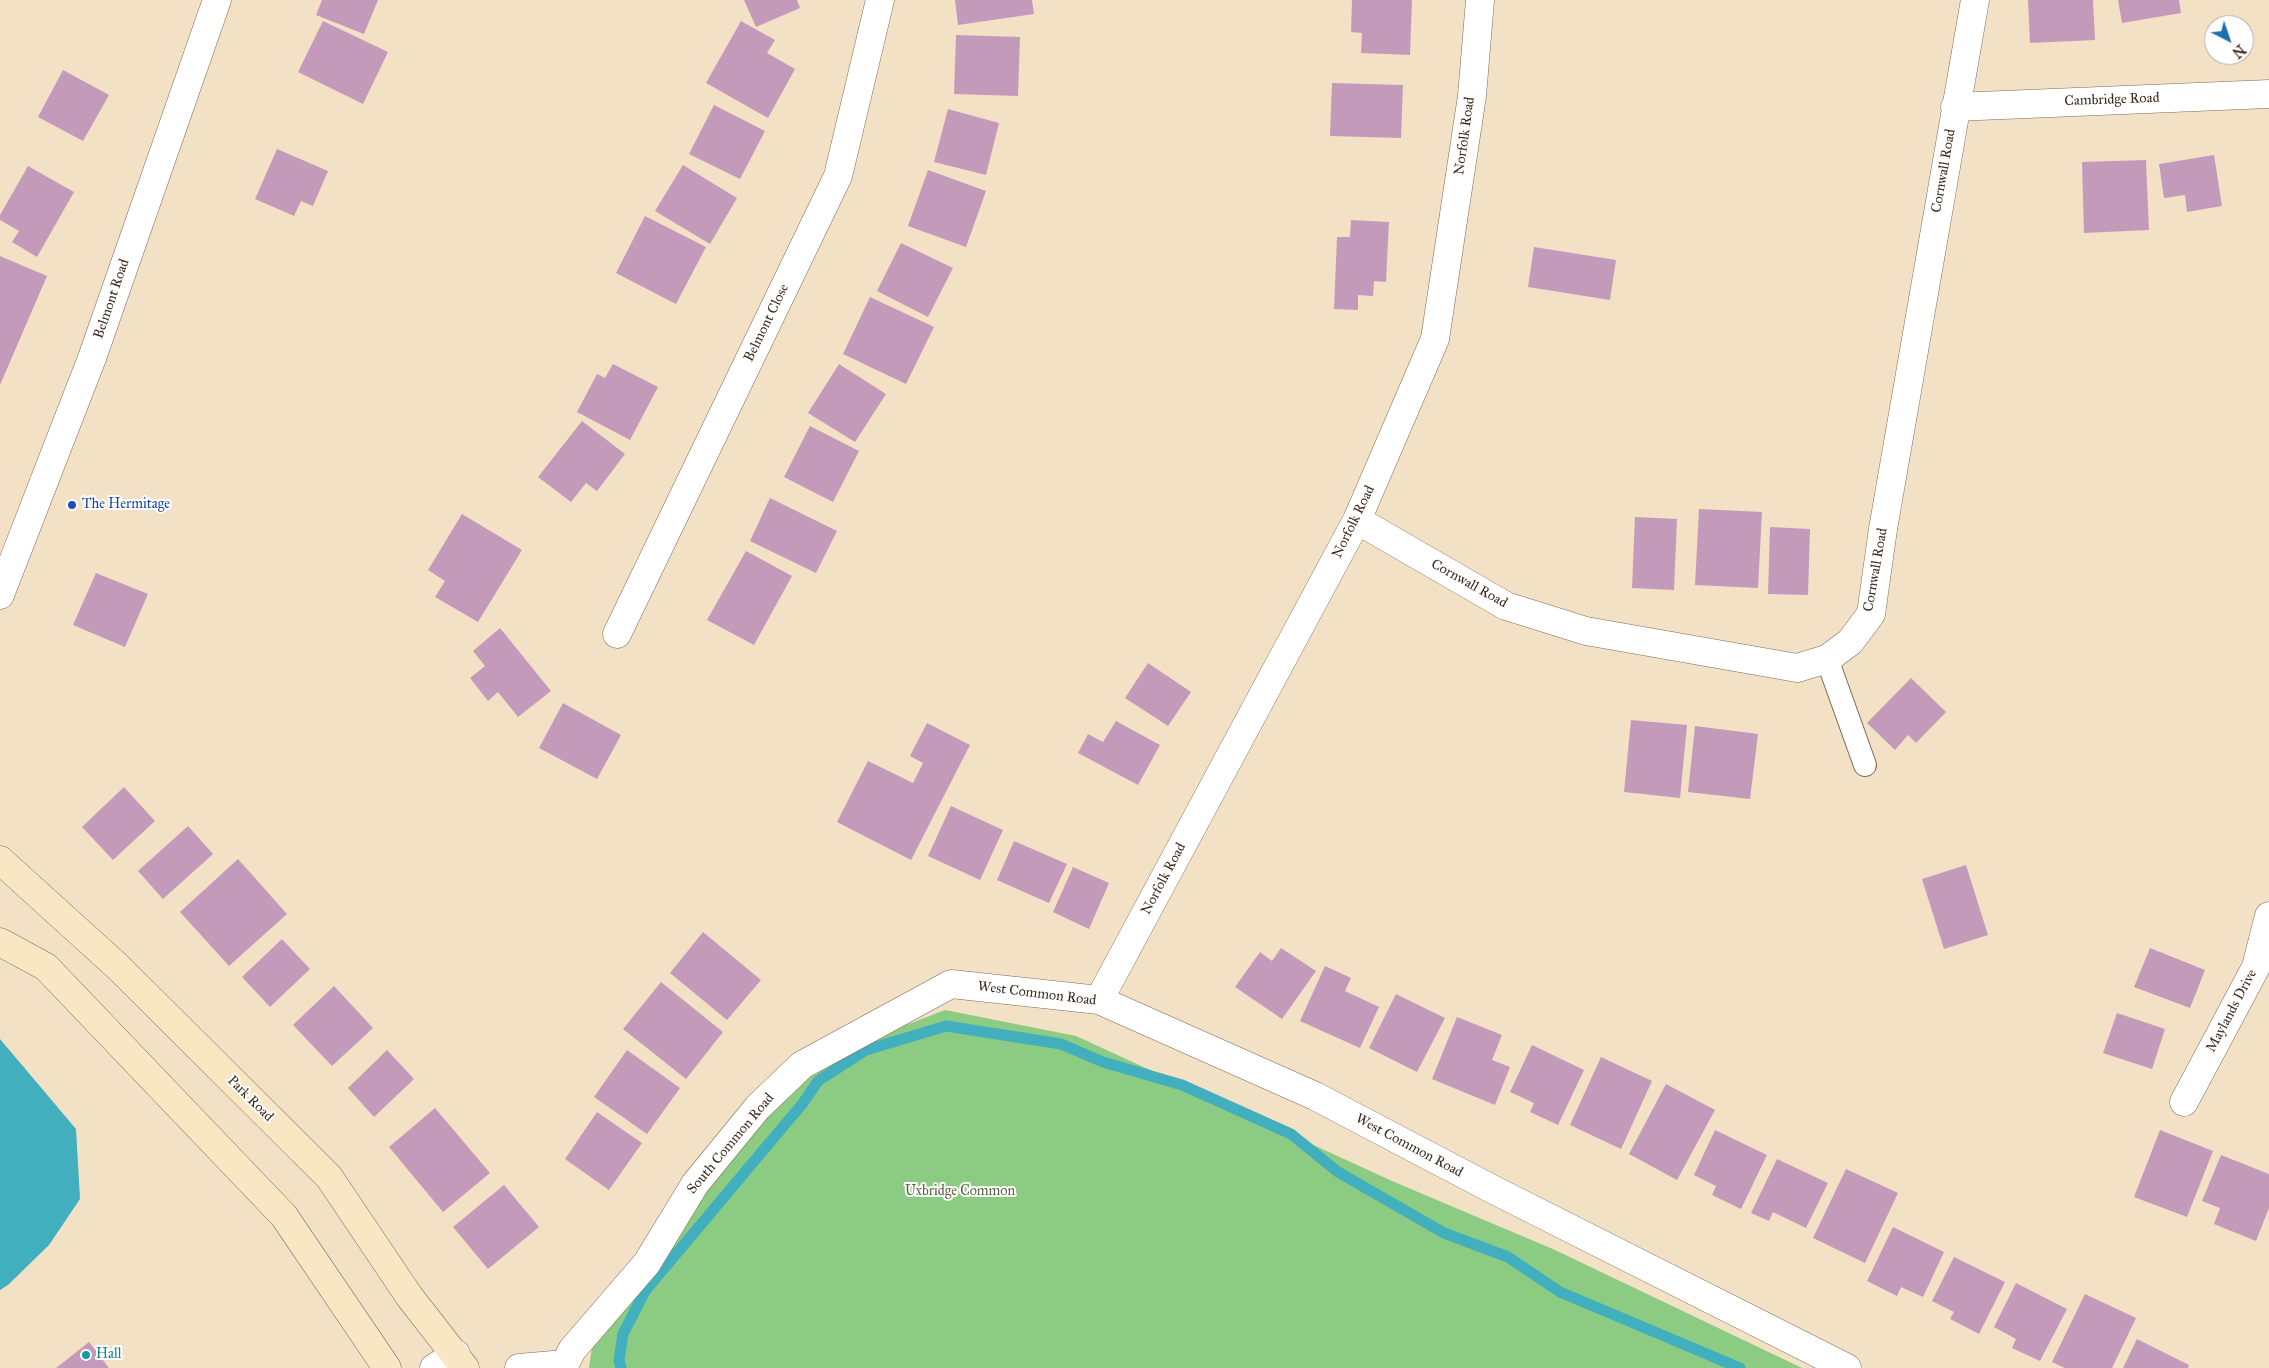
<!DOCTYPE html>
<html>
<head>
<meta charset="utf-8">
<style>
  body { margin:0 }
  #map { position:relative; width:2269px; height:1368px; overflow:hidden; background:#f3e1c6; font-family:"IM FELL Great Primer",serif }
  canvas { display:block }
  .north { position:absolute; left:2204px; top:15px; width:50px; height:50px; box-sizing:border-box; background:#fff; border:1px solid #b1aaa5; border-radius:50%; rotate:139deg; font-size:14px; font-weight:700; line-height:20px; text-align:center; color:#3b2a1e }
  .north::after { content:''; display:block; margin:auto; width:18px; height:22px; background:#1f6fb2; clip-path:polygon(50% 0,100% 100%,50% 72%,0 100%) }
</style>
</head>
<body>
<div id="map">
<canvas width="2269" height="1368"></canvas>
<div class="north">N</div>
</div>
<script>
const c = document.querySelector('canvas').getContext('2d');
c.lineJoin = 'round';
function fillPath(path, color) { c.fillStyle = color; c.fill(path, 'evenodd'); }
function strokePath(path, color, width, dash) { c.strokeStyle = color; c.lineWidth = width; c.lineCap = dash ? 'butt' : 'round'; c.setLineDash(dash || []); c.stroke(path); }
function drawText(font, color, halo, rows, align = 'center') {
  c.font = font + ' "IM FELL Great Primer",serif'; c.lineWidth = 4; c.setLineDash([]); c.textBaseline = 'middle'; c.strokeStyle = halo; c.fillStyle = color; for (const [text, x, y, turn = 0] of rows) {
    c.save(); c.translate(x, y); c.rotate((+turn || 0) * Math.PI / 180); c.textAlign = isNaN(turn) ? turn : align; if (halo) c.strokeText(text, 0, 0); c.fillText(text, 0, 0); c.restore();
  }
}
const green = new Path2D(`
  M945,1010L1076,1036L1392,1181L1555,1250L1802,1368H589L595,1326L802,1065Z`);
const water = new Path2D(`
  M0,1039L76,1129L80,1199L49,1245L8,1285L0,1290Z`);
const stream = new Path2D(`
  M621,1368L619,1360L623,1334L645,1291L803,1103L818,1081L866,1050L946,1026L1061,1044L1103,1062L1182,1085L1291,1134L1338,1172L1444,1233L1508,1257L1560,1292L1740,1368`);
const building = new Path2D(`
  M322,0H378L364,34L316,15Z
  M744,0H797L800,8L756,27Z
  M955,0H1032L1034,14L958,25Z
  M1352,0H1412L1410,55L1361,53L1362,33L1351,32Z
  M2028,0H2093L2095,40L2030,43Z
  M2118,0H2179L2181,13L2122,23Z
  M323,21L388,52L363,104L298,72Z
  M741,21L775,40L767,53L795,69L768,118L706,83Z
  M956,35L1020,37L1018,96L954,94Z
  M63,70L109,95L83,141L38,117Z
  M1332,83L1403,85L1401,138L1330,136Z
  M714,105L765,131L740,179L689,154Z
  M948,109L999,123L986,175L934,162Z
  M277,149L328,171L313,206L301,201L294,216L255,199Z
  M2214,155L2222,206L2187,212L2185,195L2164,198L2159,164Z
  M2146,160L2149,230L2084,233L2082,162Z
  M683,165L737,198L710,244L655,211Z
  M28,166L74,192L37,257L12,242L19,231L0,220V215Z
  M928,170L986,191L966,247L908,226Z
  M645,216L706,247L676,304L616,273Z
  M1351,220L1389,222L1386,282L1374,281L1373,296L1358,295V310L1334,309L1337,237H1350Z
  M901,243L953,268L928,317L877,291Z
  M1534,247L1616,260L1610,300L1528,287Z
  M0,256L47,276L0,385Z
  M870,297L934,327L906,384L843,354Z
  M613,364L658,387L630,440L577,412L597,374L605,378Z
  M839,364L886,394L855,442L808,413Z
  M582,421L625,454L597,491L586,483L571,502L538,477Z
  M810,426L859,451L833,502L784,477Z
  M770,498L837,531L816,573L750,541Z
  M1699,509L1762,512L1758,588L1695,585Z
  M462,514L522,550L478,622L435,597L445,581L428,570Z
  M1635,517L1677,519L1674,590L1632,588Z
  M1770,527L1810,529L1808,595L1768,594Z
  M746,551L792,576L754,645L707,620Z
  M96,573L148,594L125,647L73,625Z
  M500,628L551,691L518,717L498,692L488,701L470,678L485,666L473,651Z
  M1148,663L1191,692L1168,726L1125,698Z
  M1911,678L1946,712L1916,743L1908,735L1895,750L1867,723Z
  M563,703L621,735L597,779L539,748Z
  M1631,720L1687,725L1680,798L1624,792Z
  M1116,721L1160,745L1138,785L1078,753L1088,734L1103,742Z
  M927,723L970,745L911,860L837,822L868,761L913,783L923,763L910,756Z
  M1695,726L1758,734L1750,799L1688,792Z
  M124,787L155,821L113,860L82,827Z
  M951,806L1003,830L980,880L928,856Z
  M188,826L213,854L163,899L138,871Z
  M1014,841L1067,864L1049,903L997,880Z
  M238,859L287,914L229,966L180,912Z
  M1966,865L1988,935L1944,949L1922,879Z
  M1073,867L1109,883L1089,929L1053,912Z
  M703,932L761,980L727,1020L670,973Z
  M282,939L310,969L270,1007L242,977Z
  M1281,948L1316,971L1282,1019L1235,987L1260,952L1272,961Z
  M2150,948L2205,970L2190,1008L2134,987Z
  M1325,966L1351,978L1345,991L1379,1007L1360,1048L1300,1021Z
  M661,982L723,1032L686,1079L623,1029Z
  M334,986L373,1028L332,1066L293,1025Z
  M1396,994L1445,1018L1417,1072L1369,1048Z
  M2117,1013L2165,1029L2152,1069L2103,1053Z
  M1457,1017L1502,1035L1492,1060L1510,1067L1495,1105L1432,1079Z
  M1532,1045L1584,1070L1558,1125L1530,1112L1534,1103L1510,1092Z
  M387,1050L414,1079L374,1117L348,1088Z
  M627,1050L680,1088L647,1134L594,1097Z
  M1601,1057L1652,1081L1621,1149L1570,1125Z
  M1666,1084L1715,1110L1677,1180L1629,1154Z
  M435,1108L490,1173L443,1212L389,1147Z
  M597,1112L642,1143L609,1190L565,1159Z
  M1715,1130L1767,1155L1741,1209L1712,1195L1716,1186L1694,1175Z
  M2160,1130L2213,1151L2187,1217L2134,1197Z
  M2221,1155L2269,1174V1208L2256,1241L2214,1224L2220,1208L2202,1201Z
  M1777,1159L1828,1183L1806,1228L1773,1212L1769,1221L1751,1213Z
  M1846,1169L1898,1193L1865,1263L1813,1238Z
  M504,1185L539,1227L488,1269L453,1227Z
  M1893,1227L1944,1252L1923,1297L1901,1287L1897,1296L1867,1281Z
  M1954,1257L2005,1282L1979,1334L1950,1319L1954,1312L1932,1301Z
  M2016,1283L2067,1309L2040,1361L2012,1348L2016,1339L1994,1327Z
  M2085,1294L2136,1318L2112,1368H2065L2052,1362Z
  M2137,1339L2189,1365L2188,1368H2123Z
  M89,1342L109,1368H56Z`);
const service = new Path2D(`
  M1827,659L1865,765`);
const minor = new Path2D(`
  M1955,107L2269,94
  M1357,520L1506,606L1586,631L1797,668L1827,659L1850,642L1871,614L1883,529L1975,0
  M617,634L838,176L880,0
  M1099,1000L1357,520L1435,339L1472,96L1480,0
  M2184,1102L2256,967L2269,916
  M434,1368L456,1354
  M519,1368L565,1364
  M563,1368L572,1350L647,1263L695,1184L758,1107L802,1065L951,984L1099,1000L1315,1096L1492,1189L1847,1368`);
const tertiary = new Path2D(`
  M0,595L92,358L217,0`);
const secondary = new Path2D(`
  M0,860L117,966L329,1177L409,1296L465,1368
  M0,942L46,967L284,1216L387,1368`);
const markers = [
  [72,505,5,"#1a4fb4"],
  [86,1355,5,"#0f9aa8"]
];
const streetNames = [
  ["Cambridge Road",2112,100,-2],
  ["Norfolk Road",1465,136,-82],
  ["Cornwall Road",1944,171,-80],
  ["Belmont Road",112,299,-71],
  ["Belmont Close",767,323,-64],
  ["Norfolk Road",1354,522,-64],
  ["Cornwall Road",1876,570,-80],
  ["Cornwall Road",1469,584,29],
  ["Norfolk Road",1164,879,-62],
  ["West Common Road",1037,994,7],
  ["Maylands Drive",2232,1011,-62],
  ["Park Road",250,1099,45],
  ["South Common Road",731,1144,-50],
  ["West Common Road",1409,1146,28]
];
const transitNames = [
  ["The Hermitage",82,505]
];
const parkNames = [
  ["Uxbridge Common",960,1192]
];
const cultureNames = [
  ["Hall",96,1355]
];
fillPath(green, '#8ccb82');
fillPath(water, '#42afbf');
strokePath(stream, '#42afbf', 11);
fillPath(building, '#c49abb');
strokePath(service, '#7b6a59', 24);
strokePath(minor, '#7b6a59', 29);
strokePath(tertiary, '#7b6a59', 29);
strokePath(secondary, '#7b6a59', 29);
strokePath(service, '#fff', 22);
strokePath(minor, '#fff', 28);
strokePath(tertiary, '#fff', 28);
strokePath(secondary, '#f9e7c3', 28);
for (const [x, y, r, color] of markers) { const dot = new Path2D(); dot.arc(x, y, r, 0, 2 * Math.PI); c.fillStyle = color; c.fill(dot); strokePath(dot, '#fff', 2); }
drawText('14px', '#3b2a1e', '#fff', streetNames);
drawText('14px', '#164399', '#fff', transitNames, 'left');
drawText('14px', '#576241', '#fff', parkNames);
drawText('14px', '#0d838f', '#fff', cultureNames, 'left');
</script>
</body>
</html>
